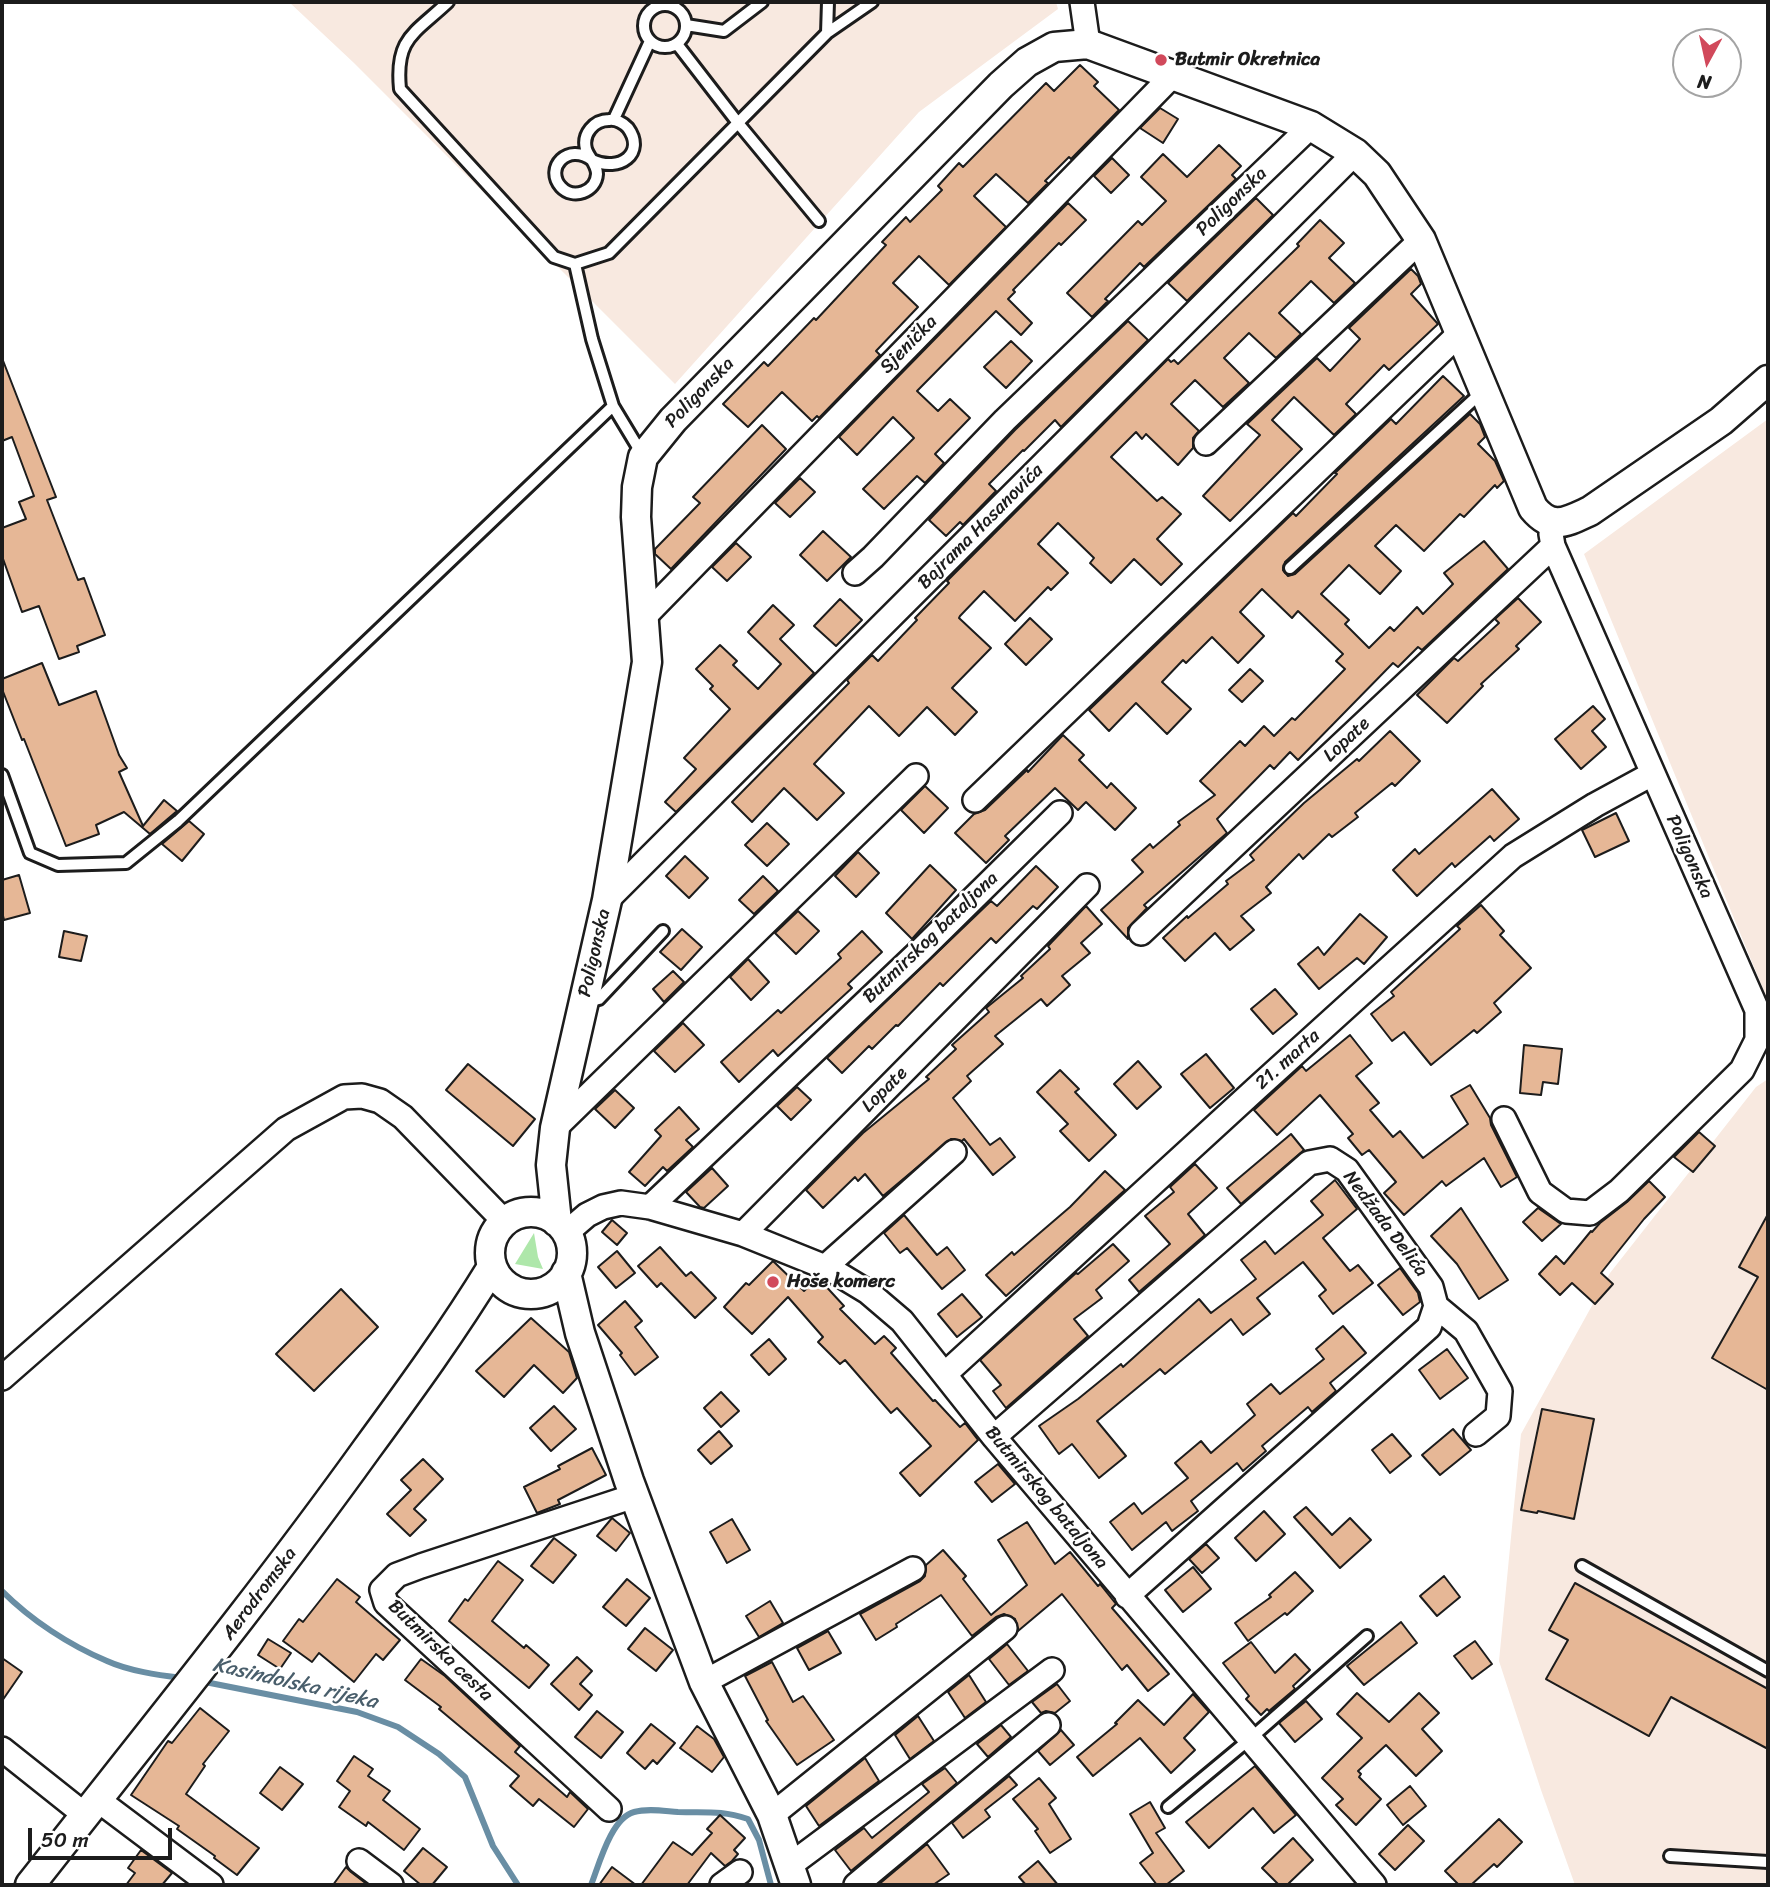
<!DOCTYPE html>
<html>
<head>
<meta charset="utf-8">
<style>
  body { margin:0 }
  #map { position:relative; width:1770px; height:1887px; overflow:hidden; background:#fff; font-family:Sriracha,sans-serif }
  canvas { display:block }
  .frame { position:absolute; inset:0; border:4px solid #1c1c1c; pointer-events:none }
  .north { position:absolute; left:1672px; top:28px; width:70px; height:70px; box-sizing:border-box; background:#fff; border:2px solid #a4a4a4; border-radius:50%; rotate:188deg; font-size:19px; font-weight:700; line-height:28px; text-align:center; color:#1c1c1c }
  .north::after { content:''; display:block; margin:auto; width:24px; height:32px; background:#d1495b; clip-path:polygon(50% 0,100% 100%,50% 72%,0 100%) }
  .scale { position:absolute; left:28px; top:1828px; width:144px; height:32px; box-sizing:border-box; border:4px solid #1c1c1c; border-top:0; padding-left:9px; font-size:21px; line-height:24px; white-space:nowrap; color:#1c1c1c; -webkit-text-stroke:5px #fff; paint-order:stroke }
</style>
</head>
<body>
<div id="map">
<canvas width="1770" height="1887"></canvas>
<div class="frame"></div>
<div class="north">N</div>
<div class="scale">50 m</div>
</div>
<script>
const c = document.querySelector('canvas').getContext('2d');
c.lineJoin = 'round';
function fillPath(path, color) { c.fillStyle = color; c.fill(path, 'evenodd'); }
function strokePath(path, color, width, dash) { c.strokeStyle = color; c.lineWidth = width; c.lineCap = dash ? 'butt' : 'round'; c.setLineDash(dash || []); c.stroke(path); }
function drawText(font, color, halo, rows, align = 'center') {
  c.font = font + ' Sriracha,sans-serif'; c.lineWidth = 5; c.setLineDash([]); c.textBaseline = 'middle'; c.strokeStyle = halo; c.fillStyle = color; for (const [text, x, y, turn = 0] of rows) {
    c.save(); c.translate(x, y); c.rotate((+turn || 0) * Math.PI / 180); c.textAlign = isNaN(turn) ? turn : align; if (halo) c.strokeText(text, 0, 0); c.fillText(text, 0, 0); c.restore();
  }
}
const built = new Path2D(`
  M289,2H1056L1058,9L919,112L675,384L354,63Z
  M1768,419V1001L1584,554Z
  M1768,1079V1885H1575L1541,1790L1499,1661L1521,1434L1610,1273L1756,1087Z`);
const green = new Path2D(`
  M534,1233L538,1257L543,1269L515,1264Z`);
const stream = new Path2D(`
  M2,1591C31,1620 69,1645 107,1661C129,1671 158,1675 182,1678
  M200,1681L357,1712L398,1727L439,1754L465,1777L493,1846L518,1885
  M591,1885C599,1865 611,1818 634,1812C648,1808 664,1811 678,1812C706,1813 720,1810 748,1819L759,1840L771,1885`);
const building = new Path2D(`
  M1080,65L1098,82L1094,86L1119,110L1071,159L1069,157L1045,181L1048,183L1028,203L996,174L974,196L1006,227L949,285L919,256L893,283L918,307L876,351L880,355L819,418L817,416L812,421L782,392L748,427L723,404L764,362L768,366L814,318L816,320L886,245L882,242L906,217L910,222L942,190L938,186L959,163L963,167L1046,83L1054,91Z
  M1160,108L1178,119L1163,143L1140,128Z
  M1219,145L1241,166L1232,175L1236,179L1147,264L1144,267L1140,263L1105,299L1108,301L1092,317L1067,293L1138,221L1142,225L1166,201L1141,177L1163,154L1187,177Z
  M1112,158L1129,175L1111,193L1094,176Z
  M1256,198L1273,215L1187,301L1168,283Z
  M1068,203L1086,220L1061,245L1059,243L1013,290L1015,292L1008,299L1032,323L1021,335L996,311L917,391L938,411L950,399L970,418L935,454L944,463L925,483L917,476L884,509L863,489L914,438L893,417L857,455L839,437Z
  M1320,220L1344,243L1329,258L1355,283L1334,303L1311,281L1279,313L1301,334L1276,358L1249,333L1224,358L1249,383L1223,407L1195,380L1171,404L1199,431L1193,438V448L1178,465L1146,434L1142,439L1136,432L1111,457L1157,501L1162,497L1181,514L1157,539L1182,564L1161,585L1134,559L1111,583L1090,563L1094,558L1058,523L1038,544L1068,573L1051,590L1048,587L1015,621L984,591L960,616L959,618L991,648L952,688L977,712L955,735L927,707L899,736L869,706L814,764L844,793L817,820L784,788L752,822L732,802L849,683L847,680L872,655L878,661L917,620L915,618L949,583L947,581L1168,359L1171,362L1174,360L1178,364L1299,246L1297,244Z
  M1411,269L1418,276L1421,284L1411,294L1438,324L1389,370L1384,365L1346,404L1356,414L1334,435L1294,397L1272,420L1302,449L1230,521L1203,496L1260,435L1247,424L1317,358L1330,371L1360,339L1349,328Z
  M1128,321L1148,340L1061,427L1055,420L1024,451L1023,450L989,484L996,491L963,525L960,522L946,536L929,520L1015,430Z
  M1011,341L1032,361L1006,388L984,367Z
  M2,358L56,497L47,500L78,580L84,578L105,635L77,646L79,652L59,659L39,606L22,612L2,556V528L26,519L19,502L34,496L12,437L2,441Z
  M1443,376L1464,396L1285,562L1283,570L1288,576L1295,574L1470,414L1480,424L1485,437L1478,444L1495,461L1504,481L1497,488L1495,485L1464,517L1460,514L1424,551L1396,525L1375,546L1401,571L1380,594L1349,565L1321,594L1349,620L1345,624L1369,648L1390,627L1394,631L1417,607L1423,614L1453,584L1444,573L1484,541L1508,569L1422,650L1418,647L1398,667L1393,663L1298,760L1290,752L1274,769L1270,765L1217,819L1227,833L1144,905L1147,908L1128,928V939L1101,910L1143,872L1132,860L1150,844L1153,848L1180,825L1178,822L1215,795L1200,781L1240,741L1245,746L1264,726L1274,736L1292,718L1295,720L1345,669L1336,661L1343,654L1298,611L1292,618L1262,589L1240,612L1264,636L1238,663L1212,637L1186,663L1183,660L1162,682L1191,709L1167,734L1136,703L1109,731L1089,710L1293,513L1296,516L1337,474L1335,473L1391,419L1396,424Z
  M762,425L786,449L671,569L655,554V549L700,503L693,497Z
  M800,478L815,492L790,517L775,503Z
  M823,531L851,557L827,581L800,555Z
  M736,543L751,557L727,581L712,567Z
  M1518,598L1541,622L1516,646L1519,649L1481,684L1483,686L1447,723L1417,695L1454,658L1458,661L1499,623L1495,619Z
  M840,599L862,620L836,646L814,626Z
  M773,605L794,625L780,639L814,673L676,812L665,802L696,769L684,758L730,709L710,689L713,686L696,669L720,645L737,661L733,665L758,689L781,664L748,632Z
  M1030,618L1052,639L1026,665L1005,644Z
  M42,663L59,705L96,691L119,755L127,768L119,772L143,826L164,800L177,811L150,834L124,812L96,825L99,834L66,846L24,739L22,740L2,689V679Z
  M1250,669L1263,681L1242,702L1229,690Z
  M1593,706L1605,719L1592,731L1606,747L1581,769L1555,739Z
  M1390,731L1420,761L1395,786L1392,783L1355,813L1358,817L1332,837L1329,834L1303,859L1299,854L1266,887L1271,893L1241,916L1254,930L1230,950L1215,933L1185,961L1163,938L1187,916L1188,918L1228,884L1226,881L1254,860L1250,855L1304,803L1357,759L1359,761Z
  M1063,735L1084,755L1079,760L1107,788L1111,783L1136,808L1115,830L1086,802L1078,810L1055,788L1005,836L1009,840L986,863L955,833L974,814L985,810L1027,770L1028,772Z
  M925,786L948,808L924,833L901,810Z
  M1492,789L1519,819L1494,841L1490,836L1455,867L1452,863L1417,896L1393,870L1415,849L1419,854Z
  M1616,813L1629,841L1595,857L1582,830Z
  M189,821L204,834L182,861L162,844Z
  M767,823L789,844L767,866L745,845Z
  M858,852L879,873L856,897L835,876Z
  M685,856L708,878L689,898L666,876Z
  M930,865L956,890L912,939L886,913Z
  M1036,866L1058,887L1037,909L1033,906L996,943L991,938L943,986L940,983L898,1026L896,1025L872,1049L869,1046L842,1073L827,1058L991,901L997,906Z
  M19,875L30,913L4,920L2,912V880Z
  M763,876L778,891L754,914L739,900Z
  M1481,905L1504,931L1500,935L1531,968L1494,1003L1501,1012L1477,1033L1474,1030L1431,1065L1404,1032L1392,1041L1371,1014L1394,996L1391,992L1460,929L1457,926Z
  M1086,906L1102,924L1081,943L1090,953L1062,976L1070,985L1047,1006L1041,999L995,1036L1003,1044L967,1076L971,1081L953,1098L990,1145L1000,1138L1015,1157L993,1175L964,1139L962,1141L951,1139L883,1196L865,1174L858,1181L855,1177L823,1208L806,1190L863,1133L929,1079L926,1077L956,1049L952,1045L989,1012L986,1008L1023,978L1021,976L1050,949L1048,946Z
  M798,911L819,931L796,954L775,933Z
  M1360,914L1387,937L1364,964L1357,958L1319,989L1298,964L1318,947L1324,955Z
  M682,929L702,947L681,970L660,952Z
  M64,931L87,936L81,961L59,957Z
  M862,931L882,952L848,984L852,988L778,1056L773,1050L739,1082L721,1062L778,1010L781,1013L841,958L838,954Z
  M748,959L769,982L751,1000L730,977Z
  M673,971L684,982L664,1002L653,989Z
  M1275,989L1297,1014L1273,1034L1251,1009Z
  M683,1023L704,1045L675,1072L654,1051Z
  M1350,1035L1372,1063L1356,1076L1379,1103L1370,1110L1393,1137L1400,1131L1423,1158L1468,1124L1451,1096L1470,1085L1490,1118L1491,1125L1517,1177L1501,1187L1484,1158L1446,1186L1442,1181L1404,1215L1384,1193L1396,1182L1369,1150L1362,1155L1348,1138L1353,1134L1320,1095L1277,1135L1254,1110L1302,1066L1306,1071Z
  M1524,1045L1562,1049L1558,1084L1543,1082L1541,1095L1520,1093Z
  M1206,1054L1234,1088L1210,1108L1181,1074Z
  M1138,1061L1161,1087L1137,1109L1114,1084Z
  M468,1064L535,1119L513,1146L446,1090Z
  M1060,1070L1079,1089L1075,1092L1116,1135L1089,1161L1060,1131L1068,1124L1037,1092Z
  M797,1087L811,1100L791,1120L777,1106Z
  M615,1090L634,1108L615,1128L595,1109Z
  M679,1107L699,1129L686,1140L693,1147L667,1171L663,1167L645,1186L629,1172L661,1136L655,1130Z
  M1699,1132L1715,1146L1693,1172L1674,1157Z
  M1291,1134L1304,1150L1241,1204L1227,1188Z
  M1195,1164L1217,1188L1188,1214L1205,1235L1139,1292L1129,1280L1170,1244L1145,1216L1174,1192L1170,1187Z
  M712,1168L728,1186L704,1208L700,1207L686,1192Z
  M1105,1171L1125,1190L1006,1296L986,1275L1012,1252L1014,1255L1070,1207Z
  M1335,1180L1357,1209L1323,1238L1350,1271L1358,1265L1373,1283L1333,1314L1319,1296L1326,1290L1303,1262L1257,1298L1270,1314L1243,1335L1231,1319L1165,1374L1160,1369L1097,1421L1126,1456L1099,1478L1072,1444L1059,1454L1039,1426L1078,1399L1121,1364L1123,1367L1199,1299L1211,1313L1256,1279L1241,1260L1265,1241L1275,1254L1323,1215L1311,1201Z
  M1649,1181L1665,1197L1644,1219L1601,1273L1613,1284L1595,1304L1572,1283L1560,1295L1539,1274L1556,1256L1564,1264L1591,1231L1592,1232L1600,1223L1627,1202Z
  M1461,1208L1508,1280L1479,1299L1457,1264L1431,1236Z
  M1538,1208L1561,1224L1542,1241L1523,1222Z
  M1768,1214V1390L1712,1358L1758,1277L1739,1267Z
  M904,1215L937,1255L947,1247L965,1270L942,1289L907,1248L900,1253L884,1233Z
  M612,1220L627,1233L617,1245L602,1232Z
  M1113,1244L1129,1261L1096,1290L1102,1298L1074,1319L1088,1336L1006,1408L993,1391L1001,1385L980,1360L1076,1273L1078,1274Z
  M660,1247L686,1276L691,1272L716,1298L695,1318L661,1283L657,1287L638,1266Z
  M617,1251L635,1273L616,1288L598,1267Z
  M773,1261L804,1291L817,1279L821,1281L844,1306L840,1309L875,1344L884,1336L896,1348L891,1353L933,1401L935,1400L960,1427L965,1423L978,1440L920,1496L900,1473L931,1446L897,1408L891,1413L845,1360L840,1364L818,1342L823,1337L788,1297L752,1334L724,1307L746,1283L749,1285Z
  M1400,1268L1418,1293L1420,1302L1403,1315L1378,1285Z
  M341,1289L378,1327L314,1391L276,1354Z
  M962,1294L982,1317L957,1337L938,1314Z
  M625,1301L642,1321L635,1327L658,1357L635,1375L620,1355L622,1353L598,1325Z
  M531,1318L569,1352L577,1378L563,1393L534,1365L504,1397L476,1371Z
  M1343,1326L1366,1353L1330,1383L1336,1391L1312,1412L1308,1407L1262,1446L1266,1451L1243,1471L1237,1463L1191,1501L1198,1511L1172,1531L1166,1522L1132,1550L1110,1522L1134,1503L1142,1514L1188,1478L1175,1463L1201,1441L1211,1453L1255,1415L1247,1404L1271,1384L1280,1394L1324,1359L1316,1349Z
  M769,1339L786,1359L769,1375L751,1355Z
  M1447,1349L1468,1378L1440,1399L1419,1370Z
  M721,1392L739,1411L721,1427L704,1408Z
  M554,1406L576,1429L551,1451L530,1428Z
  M1542,1409L1594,1419L1574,1519L1538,1511L1537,1513L1521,1510Z
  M1453,1429L1471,1450L1440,1475L1422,1455Z
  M719,1431L732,1446L711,1464L698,1450Z
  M1392,1434L1411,1456L1390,1473L1372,1450Z
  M592,1448L606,1475L558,1500L560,1504L537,1513L524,1487L560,1469L558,1466Z
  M423,1459L443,1479L414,1509L426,1520L410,1536L387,1514L411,1490L401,1480Z
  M998,1464L1015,1484L992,1502L975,1482Z
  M1306,1507L1332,1535L1350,1518L1371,1540L1340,1568L1294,1517Z
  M1264,1511L1285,1534L1256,1561L1235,1538Z
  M612,1518L630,1533L616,1551L597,1536Z
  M732,1519L750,1550L727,1563L710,1532Z
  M1027,1522L1055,1564L1070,1552L1098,1586L1100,1584L1116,1604L1112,1608L1169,1674L1148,1691L1127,1665L1122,1670L1062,1594L1018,1631L1015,1619L1004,1614L996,1617L972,1636L941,1595L896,1624L897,1627L876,1640L860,1614L920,1581L925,1576L926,1565L943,1550L966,1576L963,1579L991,1615L1027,1585L998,1540Z
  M554,1538L576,1555L553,1583L531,1566Z
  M1206,1544L1219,1558L1202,1573L1189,1559Z
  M498,1561L523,1580L492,1621L524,1648L526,1645L549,1665L529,1688L449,1621L465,1599L468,1601Z
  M1193,1567L1211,1589L1183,1612L1165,1590Z
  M1295,1572L1313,1591L1287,1615L1285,1613L1248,1641L1235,1623L1271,1597L1269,1595Z
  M1444,1576L1460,1597L1437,1616L1420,1596Z
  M337,1579L360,1597L356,1602L400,1640L383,1660L376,1654L354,1682L319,1653L312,1662L283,1641L299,1619L303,1622Z
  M627,1579L650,1598L626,1626L603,1607Z
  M1575,1583L1768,1689V1749L1671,1697L1649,1736L1546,1679L1568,1640L1549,1630Z
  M770,1601L783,1623L759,1637L746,1616Z
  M1401,1622L1417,1643L1364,1685L1347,1666Z
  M645,1628L673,1650L656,1671L628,1649Z
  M828,1631L841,1653L809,1670L797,1648Z
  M268,1639L291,1653L280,1669L258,1655Z
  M1475,1641L1492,1664L1472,1679L1454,1656Z
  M1251,1642L1275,1673L1295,1654L1310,1670L1293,1686L1295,1689L1269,1711L1267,1709L1261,1715L1246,1699L1249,1696L1223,1663Z
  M1007,1644L1028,1671L1009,1685L989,1659Z
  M577,1657L592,1671L580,1684L592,1695L579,1710L551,1684Z
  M2,1658L22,1672L2,1701Z
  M421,1659L445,1676L520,1746L515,1752L567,1797L570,1792L588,1809L574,1827L539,1799L533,1806L510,1786L519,1776L439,1709L441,1707L405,1680Z
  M772,1662L793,1702L803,1696L834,1740L797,1765L766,1721L768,1720L745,1676Z
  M969,1675L986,1702L965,1718L948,1692Z
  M1057,1684L1070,1701L1055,1713L1046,1711L1041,1713L1032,1702Z
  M1357,1693L1389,1722L1419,1693L1439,1713L1422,1729L1442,1751L1416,1776L1386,1745L1358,1771L1361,1774L1359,1777L1381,1799L1356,1825L1336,1805L1343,1799L1322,1778L1362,1738L1337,1714Z
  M1193,1694L1209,1712L1184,1738L1195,1750L1171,1773L1140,1738L1093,1776L1077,1757L1117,1724L1115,1723L1138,1700L1164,1725Z
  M1306,1701L1322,1719L1295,1742L1279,1723Z
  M200,1708L229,1731L203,1764L205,1766L186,1794L259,1848L237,1875L214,1858L215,1856L177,1829L179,1826L131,1795L168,1741L172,1743Z
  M597,1711L623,1732L601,1758L575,1737Z
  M918,1716L934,1741L910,1759L895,1735Z
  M651,1724L675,1743L657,1764L653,1760L645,1769L627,1753Z
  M1001,1725L1011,1737L988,1757L977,1744Z
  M697,1726L714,1739L724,1757L712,1772L680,1748Z
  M1061,1730L1074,1745L1050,1765L1038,1751Z
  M354,1756L373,1769L368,1776L390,1791L383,1800L420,1829L404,1850L368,1822L366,1826L339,1807L350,1791L337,1781Z
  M865,1758L879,1781L819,1826L806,1806Z
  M1255,1766L1296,1815L1274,1833L1253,1808L1209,1848L1186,1822Z
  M280,1767L303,1784L282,1810L260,1793Z
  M945,1768L957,1783L851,1871L835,1850L864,1828L872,1838L929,1792L922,1784Z
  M1009,1776L1017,1785L985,1810L990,1817L963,1838L952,1823Z
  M1039,1778L1056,1798L1049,1804L1071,1839L1050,1853L1035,1831L1038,1829L1013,1799Z
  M1410,1786L1426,1806L1403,1825L1387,1805Z
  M1150,1802L1165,1828L1156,1833L1184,1871L1166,1885H1157L1140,1863L1153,1853L1130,1814Z
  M720,1815L745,1838L734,1850L738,1854L732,1861L725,1866L711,1853L687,1885H641L673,1842L692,1855L712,1833L707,1829Z
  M1499,1819L1522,1842L1497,1867L1494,1864L1471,1885H1459L1445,1871Z
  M1408,1825L1424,1841L1395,1870L1379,1854Z
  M1293,1838L1313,1860L1287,1885H1279L1262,1868Z
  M927,1844L949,1874L933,1885H878Z
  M423,1848L447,1867L432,1885H421L404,1871Z
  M141,1850L172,1873L162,1885H126L135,1873L128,1868Z
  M1038,1861L1058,1885H1026L1019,1877Z
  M346,1867L351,1872L368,1885H333Z
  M612,1867L636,1885H599Z`);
const service = new Path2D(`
  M448,2C414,34 395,38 400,89L554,257L575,264L609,253L827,33L828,2
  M644 26a21 21 0 1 1 42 0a21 21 0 1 1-42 0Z
  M686,25L724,31L762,2
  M827,33L872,2
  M677,44L738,123L819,221
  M614,119L650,41
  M592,160C620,173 646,153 628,128C623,123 617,119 609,120C594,120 582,134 586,149C589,158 597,164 597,174C596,192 573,200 561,187C544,168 568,142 592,160
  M575,264L592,339L613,406L642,454
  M1290,568L1483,391
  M2,775L30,853L58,865L126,863L178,821L613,406
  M587,1002L599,999L663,931
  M1582,1566L1768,1671
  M1168,1807L1251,1738L1367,1636
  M1670,1856L1768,1862`);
const minor = new Path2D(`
  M1082,2L1088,44
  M1206,443L1421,240
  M855,573L873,557L1005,420L1311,126
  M645,616L1173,75
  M975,800L1459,334
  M607,900L1355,153
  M1141,933L1553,546
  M1504,1119L1540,1192L1566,1211L1590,1213L1619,1191L1742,1070L1757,1040V1010L1553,546L1551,534L1553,523
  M555,1128L916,776
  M650,1207L921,950L1060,813
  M566,1233L587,1215L603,1207L621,1203L650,1207L743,1234L830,1269L868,1292L902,1321L994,1437L1374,1885
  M743,1234L1087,886
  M825,1267L954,1152
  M1436,1306L1466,1331L1500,1391L1498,1416L1476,1434
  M945,1374L1257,1088L1513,856L1595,805L1652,774
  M2,1378L286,1129L344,1097L362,1096L380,1101L403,1117L504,1221
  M994,1437L1309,1163L1330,1159L1347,1170L1431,1287L1436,1306L1429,1327L1127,1596
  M704,1682L913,1569
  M2,1749L85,1815
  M98,1800L211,1885
  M609,1809L386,1603L382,1590L397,1575L421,1566L634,1496
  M772,1815L1005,1628
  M359,1861L391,1885
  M789,1866L1052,1670
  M722,1885L740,1872
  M856,1885L1048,1725`);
const tertiary = new Path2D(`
  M490 1253a41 41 0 1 1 82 0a41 41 0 1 1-82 0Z
  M557,1222L551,1165L555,1128L607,900L647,662L636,517L637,487L643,457L673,420L1001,85L1027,62L1054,47L1088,44L1311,126L1355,153L1377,174L1421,240L1533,508C1552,531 1566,522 1590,511L1721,421L1768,380
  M566,1273L580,1333L629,1481L704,1682L772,1815L796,1885
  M30,1885C143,1741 259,1599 366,1450C410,1390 453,1331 492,1267`);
const markers = [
  [1161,60,7,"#d1495b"],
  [773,1282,7,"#d1495b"]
];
const poiNames = [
  ["Butmir Okretnica",1175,60],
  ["Hoše komerc",787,1282]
];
const streetNames = [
  ["Poligonska",1232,202,-44],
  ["Sjenička",909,345,-46],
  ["Poligonska",700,393,-46],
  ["Bajrama Hasanovića",981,527,-45],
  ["Lopate",1347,740,-43],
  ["Poligonska",1689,857,66],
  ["Butmirskog bataljona",931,938,-44],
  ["Poligonska",595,953,-77],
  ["21. marta",1288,1060,-42],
  ["Lopate",885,1090,-45],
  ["Nedžada Delića",1385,1224,53],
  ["Butmirskog bataljona",1046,1498,50],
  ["Aerodromska",260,1594,-53],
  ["Butmirska cesta",440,1651,44]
];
const waterNames = [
  ["Kasindolska rijeka",295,1684,13]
];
fillPath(built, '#f8e9e0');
fillPath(green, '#aee7aa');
strokePath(stream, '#698ea4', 6);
fillPath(building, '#e6b796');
strokePath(building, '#1c1c1c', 2);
strokePath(service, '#1c1c1c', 16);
strokePath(minor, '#1c1c1c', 28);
strokePath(tertiary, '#1c1c1c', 33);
strokePath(service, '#fff', 10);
strokePath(minor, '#fff', 23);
strokePath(tertiary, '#fff', 28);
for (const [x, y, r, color] of markers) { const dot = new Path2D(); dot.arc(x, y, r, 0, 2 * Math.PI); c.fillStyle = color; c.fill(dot); strokePath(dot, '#fff', 2.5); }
drawText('bold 19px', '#1c1c1c', '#fff', poiNames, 'left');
drawText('19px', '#1c1c1c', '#fff', streetNames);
drawText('italic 21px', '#495e6b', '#fff', waterNames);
</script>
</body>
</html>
